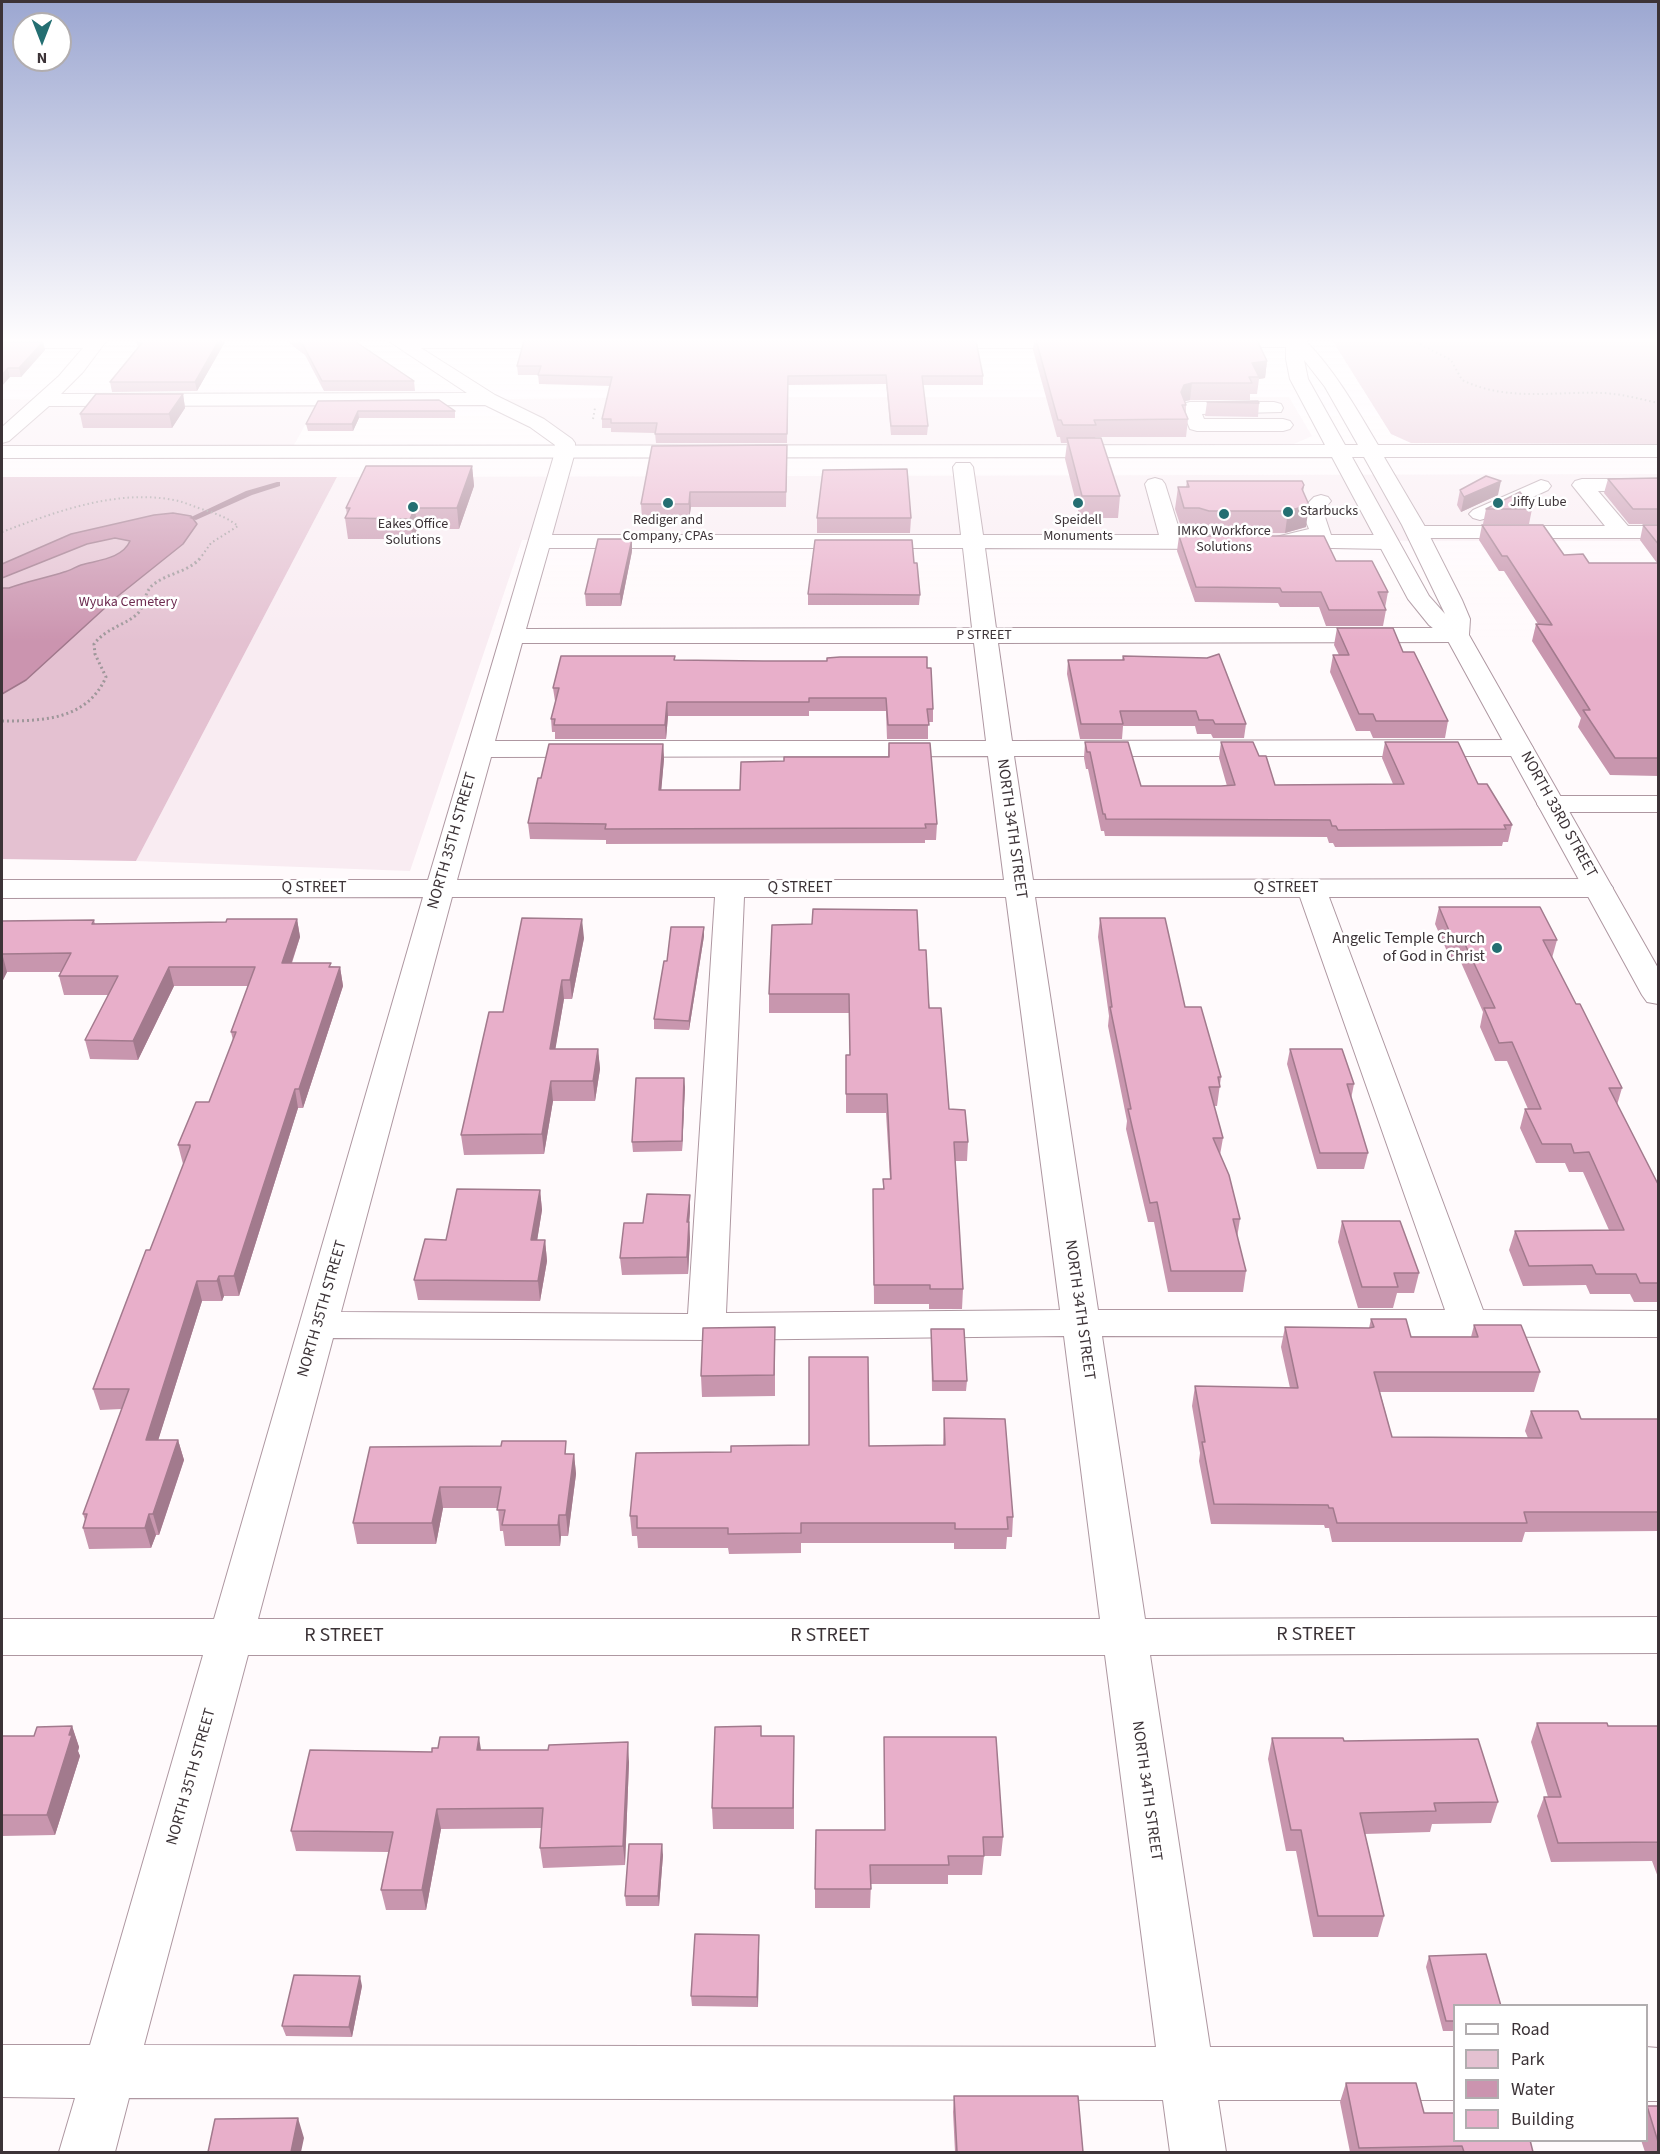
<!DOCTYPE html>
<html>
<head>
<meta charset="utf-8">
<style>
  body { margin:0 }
  #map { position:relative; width:1660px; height:2154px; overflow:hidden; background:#fffafc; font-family:"Source Sans 3",sans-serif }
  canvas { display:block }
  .frame { position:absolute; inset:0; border:3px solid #3c3337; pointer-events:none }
  .legend { position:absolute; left:1453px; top:2004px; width:195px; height:138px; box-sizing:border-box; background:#fff; border:2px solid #b1adaf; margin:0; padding:8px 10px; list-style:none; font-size:18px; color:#3c3337 }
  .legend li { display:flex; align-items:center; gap:12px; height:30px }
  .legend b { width:30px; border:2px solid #b1adaf }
  .north { position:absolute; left:12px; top:12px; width:60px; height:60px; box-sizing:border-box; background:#fff; border:2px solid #b1adaf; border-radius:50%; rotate:180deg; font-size:16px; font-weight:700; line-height:24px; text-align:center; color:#3c3337 }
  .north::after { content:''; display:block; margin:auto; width:21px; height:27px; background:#246f72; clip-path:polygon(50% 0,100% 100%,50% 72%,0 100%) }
</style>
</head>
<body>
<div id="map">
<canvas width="1660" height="2154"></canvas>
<div class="frame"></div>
<ul class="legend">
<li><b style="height:8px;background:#fff"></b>Road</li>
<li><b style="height:16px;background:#e4c1d1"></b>Park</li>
<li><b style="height:16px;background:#cb94af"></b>Water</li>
<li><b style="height:16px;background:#e8afca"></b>Building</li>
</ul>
<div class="north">N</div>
</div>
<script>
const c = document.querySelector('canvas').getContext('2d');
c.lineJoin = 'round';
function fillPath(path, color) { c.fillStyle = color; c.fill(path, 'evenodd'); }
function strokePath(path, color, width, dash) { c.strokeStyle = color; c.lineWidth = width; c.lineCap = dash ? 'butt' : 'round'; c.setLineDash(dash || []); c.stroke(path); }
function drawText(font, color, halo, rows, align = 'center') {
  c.font = font + ' "Source Sans 3",sans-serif'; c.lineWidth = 5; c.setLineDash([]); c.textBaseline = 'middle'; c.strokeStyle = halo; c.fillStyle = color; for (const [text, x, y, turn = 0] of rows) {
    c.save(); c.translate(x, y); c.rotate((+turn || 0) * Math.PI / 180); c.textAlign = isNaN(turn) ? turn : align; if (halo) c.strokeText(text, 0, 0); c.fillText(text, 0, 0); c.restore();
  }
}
const built = new Path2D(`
  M745,397H1289L1312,436L1294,444L566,445L488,399Z
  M2,399L47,400H319L294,445H2Z
  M1658,474V541L522,540L410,871L136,861L337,477Z`);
const green = new Path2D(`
  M1332,340H1658V444L1411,443L1391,434Z
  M2,477H337L136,861L2,859Z`);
const water = new Path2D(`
  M173,513L191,516L197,524L183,544L118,596L26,680L2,694V588H9C27,581 46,578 64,572C70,571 75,567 81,565C98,560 122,559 130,541L115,538L87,544L2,578V564L71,534L154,515Z`);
const stream = new Path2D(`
  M277,482H280V486L252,495L196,520L189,518L246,491Z`);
const pathFar1 = new Path2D(`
  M1412,340L1451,360L1462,380C1507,402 1555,391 1603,393C1622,394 1640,399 1658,403
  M593,419L595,408
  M2,532C55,512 116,489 174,500C185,502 194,507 205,510C217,514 228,518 238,526L211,543L201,557`);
const path = new Path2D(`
  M2,721C43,721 87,720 106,677L95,654L94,644C107,627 129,624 139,612C146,603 144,591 154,584C170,572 190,572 202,556`);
const minor = new Path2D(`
  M2,340H107L83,372L61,394L467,393L387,340H576L578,343L575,347L569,348H421L495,395L544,419L572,439L575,443V452L552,535H961L953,467L956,463H970L973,467L983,535H1159L1145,484L1148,480L1155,478L1162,480L1165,484L1180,532H1197L1206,535L1231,537L1234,542L1231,547L1223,549L985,548L996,628H1457L1465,630L1469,635L1465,640L1457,642L998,643L1012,741L1520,740L1529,742L1533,748L1529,754L1520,756H1014L1033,880L1598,879L1608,882L1613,888L1608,894L1598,897H1329L1483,1310L1658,1311V1337L1102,1336L1145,1619L1658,1617V1653L1150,1655L1210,2047H1454V2100H1218L1226,2152H1170L1163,2100L129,2098L115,2152H59L75,2098L2,2097V2045H90L203,1655H2V1619H214L423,897L2,898V880H428L555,452V445L530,427L485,405L49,406L9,441L2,443V427L59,376L83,348H2ZM549,548H963L972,628L526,629ZM522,643H974L986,741H495ZM988,756L1004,880H457L491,757ZM452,897H715L688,1314L341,1312ZM744,897H1006L1060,1310L726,1313ZM1035,897H1300L1445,1310H1098ZM1064,1336L1100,1619H258L333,1338L706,1340ZM248,1655H1105L1156,2047L144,2045Z
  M925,340H1086L1088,343L1085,347L1079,348H932L926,347L923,343Z
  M1206,340H1304L1305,342L1302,346L1296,347H1214L1208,346Z
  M1190,402H1274L1281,404L1283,408L1281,412L1202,414L1204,419H1283L1290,421L1293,425L1290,429L1283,431H1197L1190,429L1181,408L1183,404Z
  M1582,479H1658V491H1598L1628,526H1658V538H1417L1409,537L1406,532L1409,527L1417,526H1605L1572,485L1575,481Z
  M1541,480L1548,482L1551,486L1548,490L1487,518L1480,520L1473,518L1469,514L1473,510Z
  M1321,495L1328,497L1331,501L1323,511L1331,535H1386L1394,537L1397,542L1394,547L1386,549L1276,547L1273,542L1276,537L1309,529L1301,510L1314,497Z
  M1551,796H1658V812H1551L1541,810L1537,804L1541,798Z
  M1646,2047L1658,2048V2101H1646Z`);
const major = new Path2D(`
  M1286,340H1305C1336,372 1356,408 1378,445H1658V457H1384L1424,525L1462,600L1470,619L1469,635L1658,968V1004L1647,1002L1642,995L1447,639L1429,625L1408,599L1332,457L2,458V446L1325,445L1290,379L1286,359ZM1304,360L1325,387L1358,445H1345L1308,379ZM1352,457H1364L1402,525L1445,614L1429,596Z`);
const wall = new Path2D(`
  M139,340H226L197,391L112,392L110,382L138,347L137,343Z
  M285,340H353L414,381L415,391H324L305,355Z
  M1034,340H1257L1267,361L1265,378L1259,379L1257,394H1250V400H1190L1185,401L1186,405V413L1188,419L1186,437H1095L1120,496L1118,518H1080L1065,459L1067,443H1061L1060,437H1057L1033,350Z
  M524,341L983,376V385H923L928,426L927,435H891L886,384L788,385L787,443H656L655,433L611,432V428H602V419L610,386L539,384L538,375H518L517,366Z
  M2,342H43L45,350L21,377H10Z
  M183,394L185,408L172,428H83L80,414Z
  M318,401L455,411V418H359L353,431H308L306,424Z
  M1207,402L1259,403L1258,417L1205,416Z
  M787,445L786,507H691L689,519H642L641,504Z
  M472,466L474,486L459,529H417L413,539H348L345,518L347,515L346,508Z
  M1659,478V524H1629L1604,493L1608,479Z
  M1187,481L1304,485L1303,491L1306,527L1285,533H1206L1197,530H1182L1175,509L1178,487H1186Z
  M1460,490L1498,495L1461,512L1457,505Z
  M1486,509H1532L1529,524H1483Z
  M817,518H911L910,533H817Z
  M1482,525L1564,555L1589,563H1657L1640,540L1643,525H1659V776L1610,775L1578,727L1581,718L1532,641L1536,624H1538L1504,571H1499L1479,540Z
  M1179,536L1388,592L1385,608H1384L1386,610L1383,626H1326L1319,607H1280L1278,603L1195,602L1177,551Z
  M632,551L621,606H586L585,594Z
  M914,563L920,595L919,605H808V594Z
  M1337,628L1403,652L1448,721L1445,738H1373L1370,731H1356L1330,672L1333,655H1339L1334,645Z
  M675,656V660L927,668L933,709V722H928V739H887L886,711H809V716H668L666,739H555V732H552L551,719L556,701H555L553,688Z
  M1123,656L1246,724L1244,738H1213L1211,734H1197L1195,726H1123L1122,739H1080L1067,674L1068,660H1122Z
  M1085,742L1141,786H1227L1219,758L1221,742L1259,756L1275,785L1393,784L1382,758L1385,742L1478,784L1512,825L1508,842H1503L1502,846L1335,847L1333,843H1329L1327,837L1105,836L1104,831H1101L1088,769H1086L1084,758Z
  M889,743L937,824L936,840H925V843L606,844V840L530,839L528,823L541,778L663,744L664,759L661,790H740L784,761L888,757Z
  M1439,907L1557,940L1552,958L1576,1004L1622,1088L1617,1105L1659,1186V1302H1634L1630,1294H1590L1586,1285L1523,1286L1509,1250L1515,1231L1609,1230L1583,1172H1569L1565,1163H1536L1520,1128L1525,1109H1528L1507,1061H1495L1480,1027L1483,1012L1459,958H1450L1435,924Z
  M1100,918L1185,1007L1221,1077L1217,1106H1214L1223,1138L1220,1155L1240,1219L1237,1238L1246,1271L1243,1292H1168L1154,1222H1148L1126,1129L1127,1121L1108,1026L1109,1016L1098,937Z
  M297,919L300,937L292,963L340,967L343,986L303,1108H298L239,1296H224L222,1301H202L158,1440H178L184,1460L159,1535H156L151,1548L89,1549L83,1528L85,1520L83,1514L122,1409L100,1410L93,1389L150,1250L184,1164H183L178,1145L209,1102L233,1040L231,1032L248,986H174L138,1060L90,1059L85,1040L109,995H64L59,976L61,972H7L2,982V921L94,920L95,924L226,922Z
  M704,927V936L689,1030L654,1029V1019L667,961Z
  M584,938L572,999H564L555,1049H598L600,1069L595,1101H553L544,1154L464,1155L461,1135L503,1012Z
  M919,950L949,1109L968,1142L967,1161H955L963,1289L962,1309H929V1304H874L873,1189H883V1179H890L886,1113H846V1055H850L849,1013H769V994Z
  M1290,1049L1354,1084L1351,1099L1368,1153L1364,1169H1317L1287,1064Z
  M685,1087L682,1151L633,1152L632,1142Z
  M540,1190L542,1210L537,1240H545L547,1261L540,1301L418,1300L414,1280L446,1240Z
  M690,1211L689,1222L690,1239L688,1274L622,1275L620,1258L643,1223Z
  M1342,1221L1419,1273L1414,1293H1397L1393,1308H1358L1338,1242Z
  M1371,1319L1411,1337H1471L1474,1325L1540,1372L1534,1392H1380L1392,1437L1528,1438L1525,1431L1531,1411L1581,1419H1659V1531L1525,1532L1522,1542H1332L1329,1528H1325L1324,1525L1211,1524L1199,1461L1200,1453L1192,1406L1195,1386L1290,1388L1281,1347L1285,1327L1369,1328Z
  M931,1329L967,1381L966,1391H932Z
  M775,1347V1396L702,1397L701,1376Z
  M944,1418L1013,1517L1012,1537H1007L1006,1549H954V1543H801V1553L729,1554L728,1548H638L637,1536H632L630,1516L731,1452L869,1446L943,1445Z
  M370,1447L574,1454L576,1474L568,1536H561L560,1546H505L503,1531H500L498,1508H443L436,1544H357L353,1523Z
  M1537,1723L1608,1726H1659V1880L1652,1861L1551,1862L1537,1816L1544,1797H1548L1531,1742Z
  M72,1726L79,1747L78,1751L80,1756L55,1835L2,1836V1736H34Z
  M761,1736L794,1756V1829H713L712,1808Z
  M884,1737L1003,1837L1001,1856H984L982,1875H948V1884H871L870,1908H815V1889L885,1830Z
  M1272,1738L1344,1741L1498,1802L1491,1823L1432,1824L1430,1832L1365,1834L1384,1916L1378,1937H1313L1296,1851H1286L1268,1759Z
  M481,1750L629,1762L625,1865L543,1868L540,1848L542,1828L441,1829L426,1910H386L381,1890L389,1852L296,1851L291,1831L432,1752Z
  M663,1855L659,1906H626L625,1896Z
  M759,1935L758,2007L692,2006L691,1996Z
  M1429,1956L1455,2006V2031H1443L1426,1967Z
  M362,1986L352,2037L286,2036L282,2026Z
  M1346,2083L1424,2113L1533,2152H1350L1340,2102Z
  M954,2096L1083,2152H955L953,2112Z
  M1647,2106H1659V2152H1645L1641,2140H1647Z`);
const shadedWall = new Path2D(`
  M219,340H226L197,391L195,382Z
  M43,342L45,350L21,377L19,368Z
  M1267,361L1265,378L1259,379V377L1252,363Z
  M8,368L10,377L2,386V375Z
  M1192,383L1190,400L1182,402L1181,392L1184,385Z
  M183,394L185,408L172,428L169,414Z
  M358,411L359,418L353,431L352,424Z
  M472,466L474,486L459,529L457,508Z
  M1501,481L1498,495L1461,512L1464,497Z
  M1304,485L1300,508L1309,505L1306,527L1285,533L1288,511Z
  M690,492L691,507L689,519V504Z
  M415,508L417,529L413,539L410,519Z
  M632,539V551L621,606L620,594Z
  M667,702L668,716L666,739L665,725Z
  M663,744L664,759L660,805L659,790Z
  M297,919L300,937L285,982L282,963Z
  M582,919L584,938L572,999L570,980Z
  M704,927V936L689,1030V1021Z
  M2,953L7,972L2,982Z
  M169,967L174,986L138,1060L133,1041Z
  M340,967L343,986L303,1108L299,1089Z
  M562,980L564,999L552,1069L550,1049Z
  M598,1049L600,1069L595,1101L593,1081Z
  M684,1078L685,1087L682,1151V1141Z
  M551,1081L553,1101L544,1154L542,1134Z
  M295,1089L298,1108L239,1296L234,1276Z
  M540,1190L542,1210L534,1260L531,1240Z
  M690,1195V1211L688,1239L687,1222Z
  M689,1222L690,1239L688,1274L687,1257Z
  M545,1240L547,1261L540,1301L538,1281Z
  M219,1276L224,1296L222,1301L217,1281Z
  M197,1281L202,1301L152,1460L146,1440Z
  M178,1440L184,1460L159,1535L153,1514Z
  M574,1454L576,1474L568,1536L566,1515Z
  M440,1487L443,1508L436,1544L432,1523Z
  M149,1514L156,1535L151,1548L145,1528Z
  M559,1515L561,1536L560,1546L558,1525Z
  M72,1726L79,1747L78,1751L80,1756L55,1835L47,1815Z
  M479,1737L482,1756L477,1750Z
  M628,1742L629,1762L625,1865L623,1846Z
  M437,1809L441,1829L426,1910L422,1890Z
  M662,1844L663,1855L659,1906L658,1896Z
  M759,1935V1945L758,2007L757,1997Z
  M360,1976L362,1986L352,2037L349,2027Z
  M298,2118L304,2138L301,2152H291Z`);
const building = new Path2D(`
  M139,340H219L195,382H110L142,343H137Z
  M297,340H353L414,381H322L303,345Z
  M1036,340H1257L1267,361L1252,363L1259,377H1249L1252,383H1192L1184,385L1181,392L1186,405H1182L1188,419L1094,420L1096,425H1063L1061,420H1058Z
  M524,341H976L983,376H922L928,426H891L886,375L788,376L787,434H655L657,423H611V419H602L612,377L538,375L541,366H517Z
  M2,342H43L19,368H8L2,375Z
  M96,394H183L169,414H80Z
  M439,400L455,411H358L352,424H306L318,401Z
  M1258,401L1259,403L1207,402Z
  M1067,438H1101L1120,496H1082Z
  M787,445L786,492H690L689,504H641L652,446Z
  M366,466H472L457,508H415L410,519L345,518L350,508H346Z
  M907,469L911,518H817L823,470Z
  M1486,476L1501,481L1464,497L1460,490Z
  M1659,478V509H1633L1608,479Z
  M1187,481H1302L1304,485L1302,489L1309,505L1288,511H1209L1199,508H1184L1178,487H1189Z
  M1520,492L1532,509H1486Z
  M1482,525H1543L1564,555L1583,554L1589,563H1659V758H1615L1583,710H1590L1536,624L1552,625L1507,556H1502Z
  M1643,525H1659V545Z
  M1179,536H1324L1336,561H1372L1388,592H1378L1386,610H1329L1321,592H1282L1280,588L1196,587Z
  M598,539H632L620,594H585Z
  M815,540H912L914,563H917L920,595L808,594Z
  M1337,628H1393L1403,652H1414L1448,721H1376L1373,714H1359L1333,655H1349Z
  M1219,654L1246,724H1215L1213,720H1199L1196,711H1120L1123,724H1081L1068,660H1124L1123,656L1207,658Z
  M561,656H675L674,660L763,661H827V658L840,657H927V668H931L933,709H927L929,725H888L886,698H809V702H667L665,725H554L555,719H551L559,688H553Z
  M1085,742H1128L1141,786H1221L1235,785L1221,742H1253L1259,756H1266L1275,785L1404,784L1385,742H1458L1478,784H1487L1512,825H1504L1506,829L1338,830L1336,826H1332L1330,820L1106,819L1105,814H1103L1090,752H1087Z
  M889,743H930L937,824H925L926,828L605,829L606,824L528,823L538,778H541L549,744H663L659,790H740L741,762L784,761V757H889Z
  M1439,907H1540L1557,940H1543L1576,1004H1580L1622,1088H1609L1659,1186V1283H1640L1636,1274H1596L1592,1265L1529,1266L1515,1231L1624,1230L1589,1152L1574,1153L1571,1144H1542L1525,1109H1541L1512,1042L1499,1043L1484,1008H1495L1463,940H1453Z
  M813,909L917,910L919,950H926L929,1008H941L949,1109L965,1110L968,1142H954L963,1289H930V1285H874L873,1189H884L883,1179H891L887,1094H846V1055H850L849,994H769L772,925L812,924Z
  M522,918L582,919L570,980H562L550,1049H598L593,1081H551L542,1134L461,1135L489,1012H503Z
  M1100,918H1165L1185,1007H1201L1221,1077H1218L1220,1087H1209L1223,1138H1213L1229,1175L1240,1219H1233L1246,1271H1171L1157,1202L1150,1203L1128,1109H1131L1110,1007H1112Z
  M227,919H297L282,963H331L329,967H340L299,1089H295L234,1276H219L217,1281H197L146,1440H178L153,1514H149L145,1528H83L87,1514H83L129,1389H93L146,1250H150L190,1147V1145H178L196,1102H209L236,1032H231L255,967H169L133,1041L85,1040L118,976H59L71,953L2,954V921L94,920L92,924L226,922Z
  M671,927H704L689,1021L654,1019L664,961H667Z
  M1290,1049H1342L1354,1084H1347L1368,1153H1320Z
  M636,1078H684L682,1141L632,1142Z
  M457,1189L540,1190L531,1240H545L538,1281L414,1280L425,1239L446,1240Z
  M647,1194L690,1195L687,1222H689L687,1257L620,1258L624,1223H643Z
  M1342,1221H1400L1419,1273H1394L1398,1287H1362Z
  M1371,1319H1406L1411,1337H1478L1474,1325H1521L1540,1372H1374L1392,1437L1542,1438L1531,1411H1578L1581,1419H1659V1512H1524L1527,1523H1337L1333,1508H1329L1328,1505L1214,1504L1202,1442H1205L1195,1386L1298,1388L1285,1327L1369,1328L1374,1327Z
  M775,1327L774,1375L701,1376L703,1328Z
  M931,1329H964L967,1381H933Z
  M809,1357H868L869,1446L945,1445L944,1418L1005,1419L1013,1517H1007L1008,1529H955V1523H801V1533L728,1534V1528H637V1516H630L636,1453L731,1452V1446L809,1445Z
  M502,1441H566L565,1454H574L566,1515H559L558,1525H502L505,1510H497L501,1487H440L432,1523H353L370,1447L501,1446Z
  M1537,1723H1607L1608,1726H1659V1842L1558,1843L1544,1797H1561Z
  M72,1726L69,1735H72L47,1815H2V1736H34L37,1727Z
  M761,1726V1736H794L793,1808H712L715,1727Z
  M440,1737H479L477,1750H548L549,1745L628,1742L623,1846L540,1848L543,1808L437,1809L422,1890H381L393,1832L291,1831L310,1750L432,1752V1748H438Z
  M884,1737H996L1003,1837H983L984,1856H948L949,1865H870L871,1889H815L816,1830H885Z
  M1272,1738H1343L1344,1741L1478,1739L1498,1802L1434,1803L1436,1811L1360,1813L1384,1916H1318L1301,1830H1291Z
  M629,1844H662L658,1896H625Z
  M695,1934L759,1935L757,1997L691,1996Z
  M1486,1954L1501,2006H1455V2021H1446L1429,1956Z
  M294,1975L360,1976L349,2027L282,2026Z
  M1346,2083H1416L1424,2113H1455V2140H1530L1533,2152H1464L1462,2146L1359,2148Z
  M954,2096H1078L1083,2152H957Z
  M1647,2106H1659V2145Z
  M298,2118L291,2152H208L215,2119Z`);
const markers = [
  [668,503,6,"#246f72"],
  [1078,503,6,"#246f72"],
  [1498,503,6,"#246f72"],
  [413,507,6,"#246f72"],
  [1288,512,6,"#246f72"],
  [1224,514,6,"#246f72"],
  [1497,948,6,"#246f72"]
];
const farPoinames = [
  ["Jiffy Lube",1510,503,"left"],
  ["Starbucks",1300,512,"left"],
  ["Rediger and",668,521],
  ["Company, CPAs",668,537],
  ["Speidell",1078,521],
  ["Monuments",1078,537],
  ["Eakes Office",413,525],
  ["Solutions",413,541],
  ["IMKO Workforce",1224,532],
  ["Solutions",1224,548]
];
const farParknames = [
  ["Wyuka Cemetery",128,603]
];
const farStreetnames = [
  ["P STREET",984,636]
];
const streetNames = [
  ["NORTH 33RD STREET",1558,815,61],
  ["NORTH 34TH STREET",1011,829,82],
  ["NORTH 35TH STREET",453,841,-74],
  ["Q STREET",314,888],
  ["Q STREET",800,888],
  ["Q STREET",1286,888],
  ["NORTH 35TH STREET",323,1309,-74],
  ["NORTH 34TH STREET",1079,1310,82],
  ["NORTH 35TH STREET",192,1777,-74],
  ["NORTH 34TH STREET",1146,1791,82]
];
const poiNames = [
  ["Angelic Temple Church",1485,939],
  ["of God in Christ",1485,957]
];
const nearStreetnames = [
  ["R STREET",1316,1636],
  ["R STREET",344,1637],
  ["R STREET",830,1637]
];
fillPath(built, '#f9ecf2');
fillPath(green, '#e4c1d1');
fillPath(water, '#cb94af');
strokePath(water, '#a0778b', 1.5);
fillPath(stream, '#a0778b');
strokePath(minor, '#ae97a1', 2);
strokePath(major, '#ae97a1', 2);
strokePath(pathFar1, '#9e979a', 2, [1.5, 3]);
strokePath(path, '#9e979a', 3, [2, 3]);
fillPath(minor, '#fff');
fillPath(major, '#fff');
fillPath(wall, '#c896ae');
fillPath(shadedWall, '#a27a8d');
fillPath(building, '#e8afca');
strokePath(building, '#a27a8d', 1.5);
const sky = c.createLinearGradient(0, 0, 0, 642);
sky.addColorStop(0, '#9ca7d1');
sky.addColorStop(0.53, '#fffdfe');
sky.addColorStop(1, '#fffdfe00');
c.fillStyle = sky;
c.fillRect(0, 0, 1660, 642);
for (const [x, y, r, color] of markers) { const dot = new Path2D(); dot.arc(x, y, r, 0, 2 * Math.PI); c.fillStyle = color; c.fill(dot); strokePath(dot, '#fff', 2); }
drawText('14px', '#3c3337', '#fff', farPoinames);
drawText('14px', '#6d2b50', '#fff', farParknames);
drawText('14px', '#3c3337', '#fff', farStreetnames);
drawText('16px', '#3c3337', '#fff', streetNames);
drawText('16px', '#3c3337', '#fff', poiNames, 'right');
drawText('20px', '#3c3337', '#fff', nearStreetnames);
</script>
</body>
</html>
